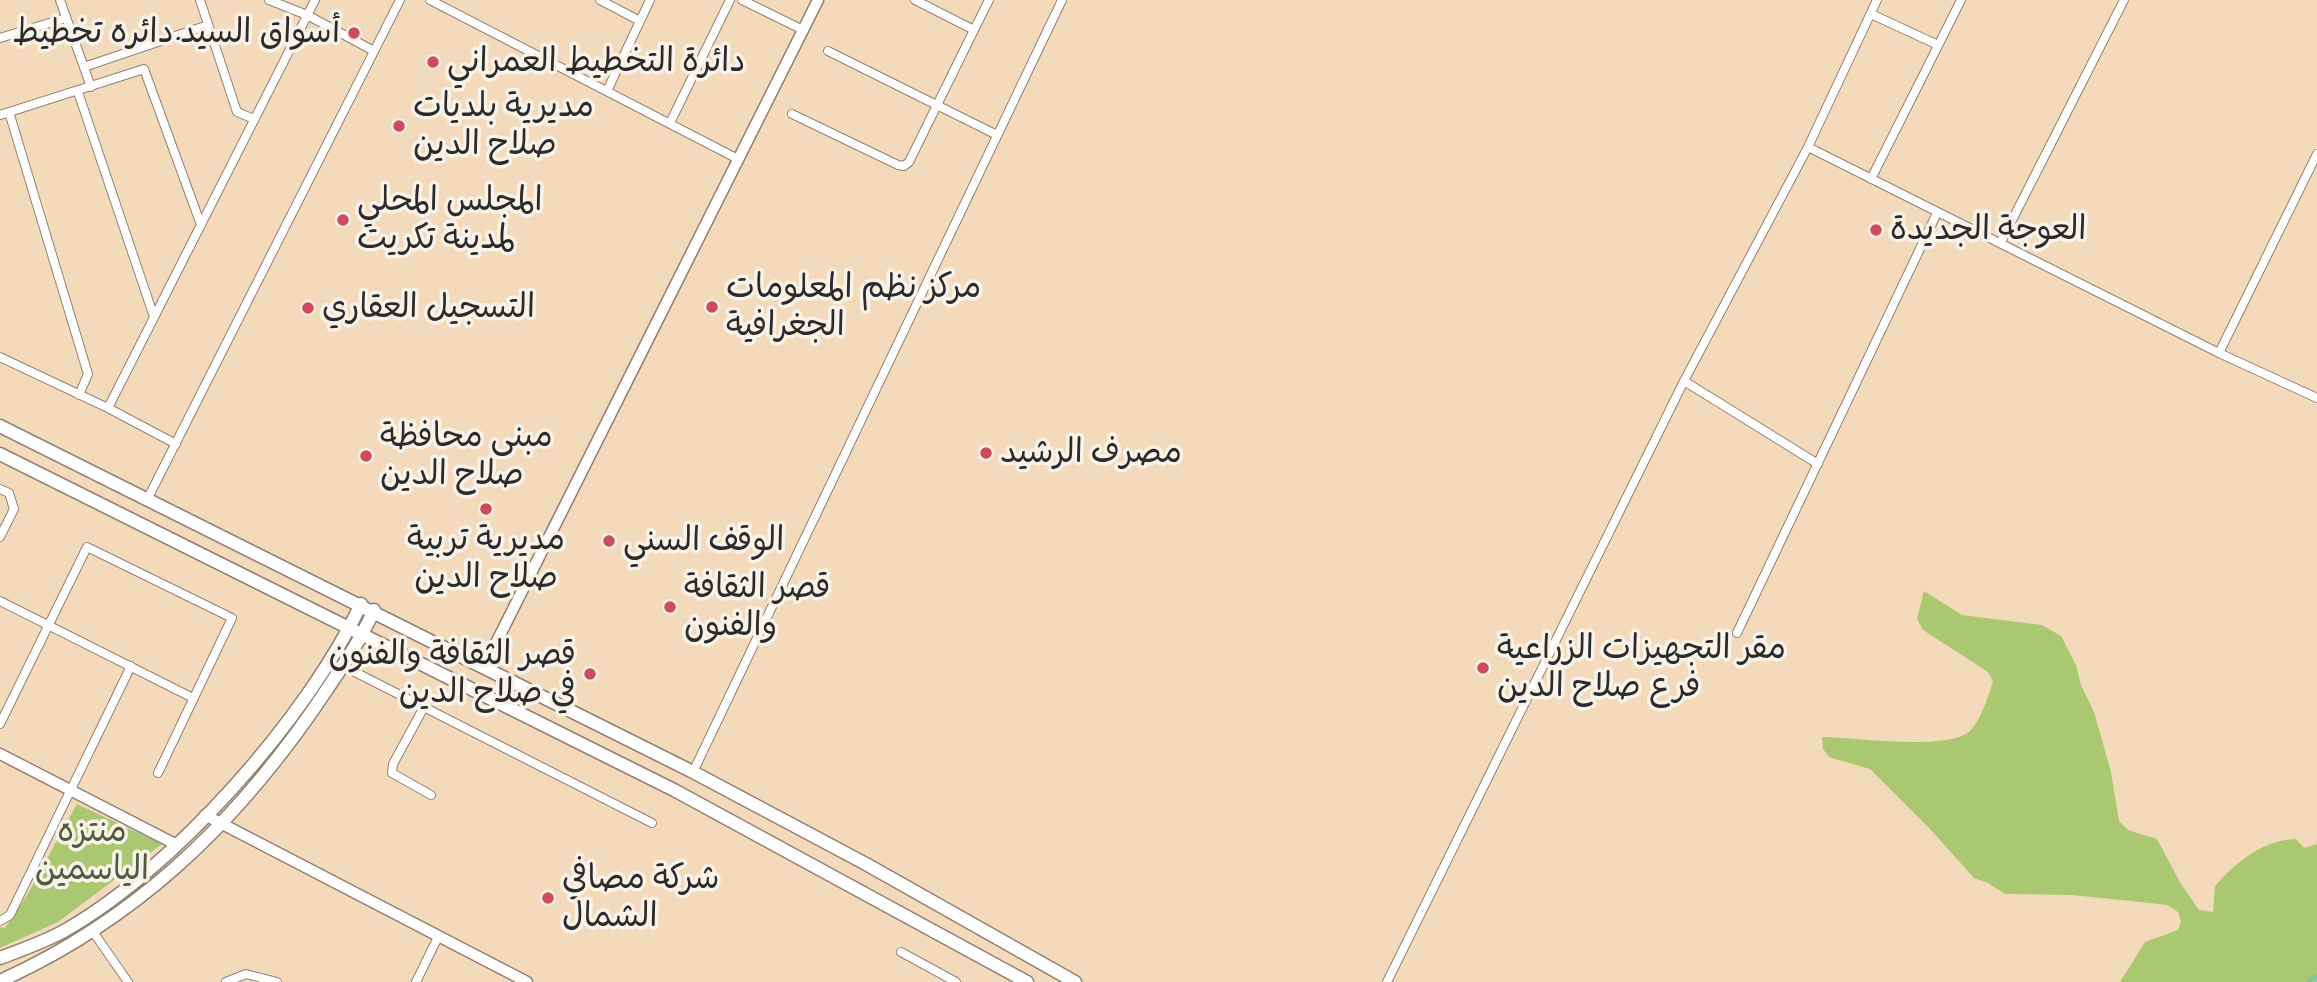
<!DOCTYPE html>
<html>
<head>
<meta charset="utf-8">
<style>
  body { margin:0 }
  canvas { display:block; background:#f3dabb }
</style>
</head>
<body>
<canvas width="2317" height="982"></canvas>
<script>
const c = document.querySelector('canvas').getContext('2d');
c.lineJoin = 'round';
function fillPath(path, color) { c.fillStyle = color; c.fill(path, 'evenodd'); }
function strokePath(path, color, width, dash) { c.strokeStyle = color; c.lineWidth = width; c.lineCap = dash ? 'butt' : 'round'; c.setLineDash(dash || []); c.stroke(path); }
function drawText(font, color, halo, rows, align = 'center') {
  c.font = font + ' Caveat,"Playpen Sans Arabic",sans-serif'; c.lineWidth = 7; c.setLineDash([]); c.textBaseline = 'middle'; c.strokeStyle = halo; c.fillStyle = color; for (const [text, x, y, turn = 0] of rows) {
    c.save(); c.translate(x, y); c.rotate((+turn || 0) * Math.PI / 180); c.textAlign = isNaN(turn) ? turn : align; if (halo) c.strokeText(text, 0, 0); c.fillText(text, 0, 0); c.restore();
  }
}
const green = new Path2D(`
  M1924,591L1962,615L2042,625L2061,636L2076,665L2081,685L2094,712L2111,772L2119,821L2128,830L2157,839L2181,884L2199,910L2213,912L2215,886C2236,862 2263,840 2296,839L2304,848L2317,844V982H2120L2145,942L2178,930L2181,922L2178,912L2167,905L2150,903L2072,895L2005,894L1988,883L1974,878L1931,830L1870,769L1829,757L1823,749L1822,737C1854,737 1950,752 1971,730C1981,719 1989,695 1993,681L1988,672L1923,630L1917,619Z
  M77,804L162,844L58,922L0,948V927L5,928L26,897Z`);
const stream = new Path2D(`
  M2307,982L2317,976`);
const minor = new Path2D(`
  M60,0L91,87
  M200,0L237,112L254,119
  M269,0L307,15L374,51
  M430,0L738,159
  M600,0L640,21
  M742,0L803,30
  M1871,14L1938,45
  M974,30L989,0
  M0,38L66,18
  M828,51L997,135
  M84,67L208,25
  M607,91L650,0
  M78,92L154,317
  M9,112L88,374L79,395
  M792,114L898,165L904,166L909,162L974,30L915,0
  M0,115L144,69L201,225
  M670,123L730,0
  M1808,147L2219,353L2317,398
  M1871,179L1961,0
  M2001,242L2124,0
  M2219,353L2317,154
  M0,357L108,408L315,0
  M1684,381L1818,464
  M108,408L176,444
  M0,489L9,493L14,509L0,537
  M147,500L400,0
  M0,601L193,698
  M1737,633L1937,213
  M343,666L652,823
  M424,707L393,764L392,773L431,795
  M0,724L87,547L232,618L158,773
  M693,772L1062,0
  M0,921L10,915L131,666
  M94,933L128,982
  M901,952L956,982
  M226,982L246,974L277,982
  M416,982L438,937
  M1387,982L1684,381L1808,147L1877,0`);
const tertiary = new Path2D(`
  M484,667L818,0
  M0,754L177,845
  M205,815L527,982`);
const secondary = new Path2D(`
  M0,958C21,950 44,942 64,931C173,870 308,717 361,604
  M0,981C133,921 230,829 313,710C335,677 358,646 374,610`);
const primary = new Path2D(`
  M0,426L693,772L866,864L1075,982
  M0,454L674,790L1027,982`);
const markers = [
  [354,33,7,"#d1495b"],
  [433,62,7,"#d1495b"],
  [399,126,7,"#d1495b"],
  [343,220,7,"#d1495b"],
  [1876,230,7,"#d1495b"],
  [712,307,7,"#d1495b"],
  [308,308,7,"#d1495b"],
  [986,453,7,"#d1495b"],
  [366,456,7,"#d1495b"],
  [486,509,7,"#d1495b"],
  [609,541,7,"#d1495b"],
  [670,607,7,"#d1495b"],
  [1483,668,7,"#d1495b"],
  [590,674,7,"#d1495b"],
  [548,898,7,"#d1495b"]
];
const poiNames = [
  ["أسواق السيد.دائره تخطيط",340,33,"right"],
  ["دائرة التخطيط العمراني",447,62],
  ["مديرية بلديات",413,107],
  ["صلاح الدين",413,145],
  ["المجلس المحلي",357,201],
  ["لمدينة تكريت",357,239],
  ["العوجة الجديدة",1890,230],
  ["مركز نظم المعلومات",726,288],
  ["الجغرافية",726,326],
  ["التسجيل العقاري",322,308],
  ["مبنى محافظة",380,437],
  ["صلاح الدين",380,475],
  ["مصرف الرشيد",1000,453],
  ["مديرية تربية",486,540,"center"],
  ["صلاح الدين",486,578,"center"],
  ["الوقف السني",623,541],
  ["قصر الثقافة",684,588],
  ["والفنون",684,626],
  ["مقر التجهيزات الزراعية",1497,649],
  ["فرع صلاح الدين",1497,687],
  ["قصر الثقافة والفنون",576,655,"right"],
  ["في صلاح الدين",576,693,"right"],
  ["شركة مصافي",562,879],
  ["الشمال",562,917]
];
const parkNames = [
  ["منتزه",92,832],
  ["الياسمين",92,870]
];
fillPath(green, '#aac86f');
strokePath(stream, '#5bc8d2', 2.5);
strokePath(minor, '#8f8273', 10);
strokePath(tertiary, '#8f8273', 13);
strokePath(secondary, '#8f8273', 15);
strokePath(primary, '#8f8273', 15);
strokePath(minor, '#fff', 8);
strokePath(tertiary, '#fff', 10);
strokePath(secondary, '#fff', 12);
strokePath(primary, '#fff', 12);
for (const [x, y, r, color] of markers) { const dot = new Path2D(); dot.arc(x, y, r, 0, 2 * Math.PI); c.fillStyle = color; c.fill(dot); strokePath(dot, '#f7f3e8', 2.5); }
drawText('33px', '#2b2b2b', '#f7f3e8', poiNames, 'left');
drawText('33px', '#515a3f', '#f7f3e8', parkNames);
</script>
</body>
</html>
